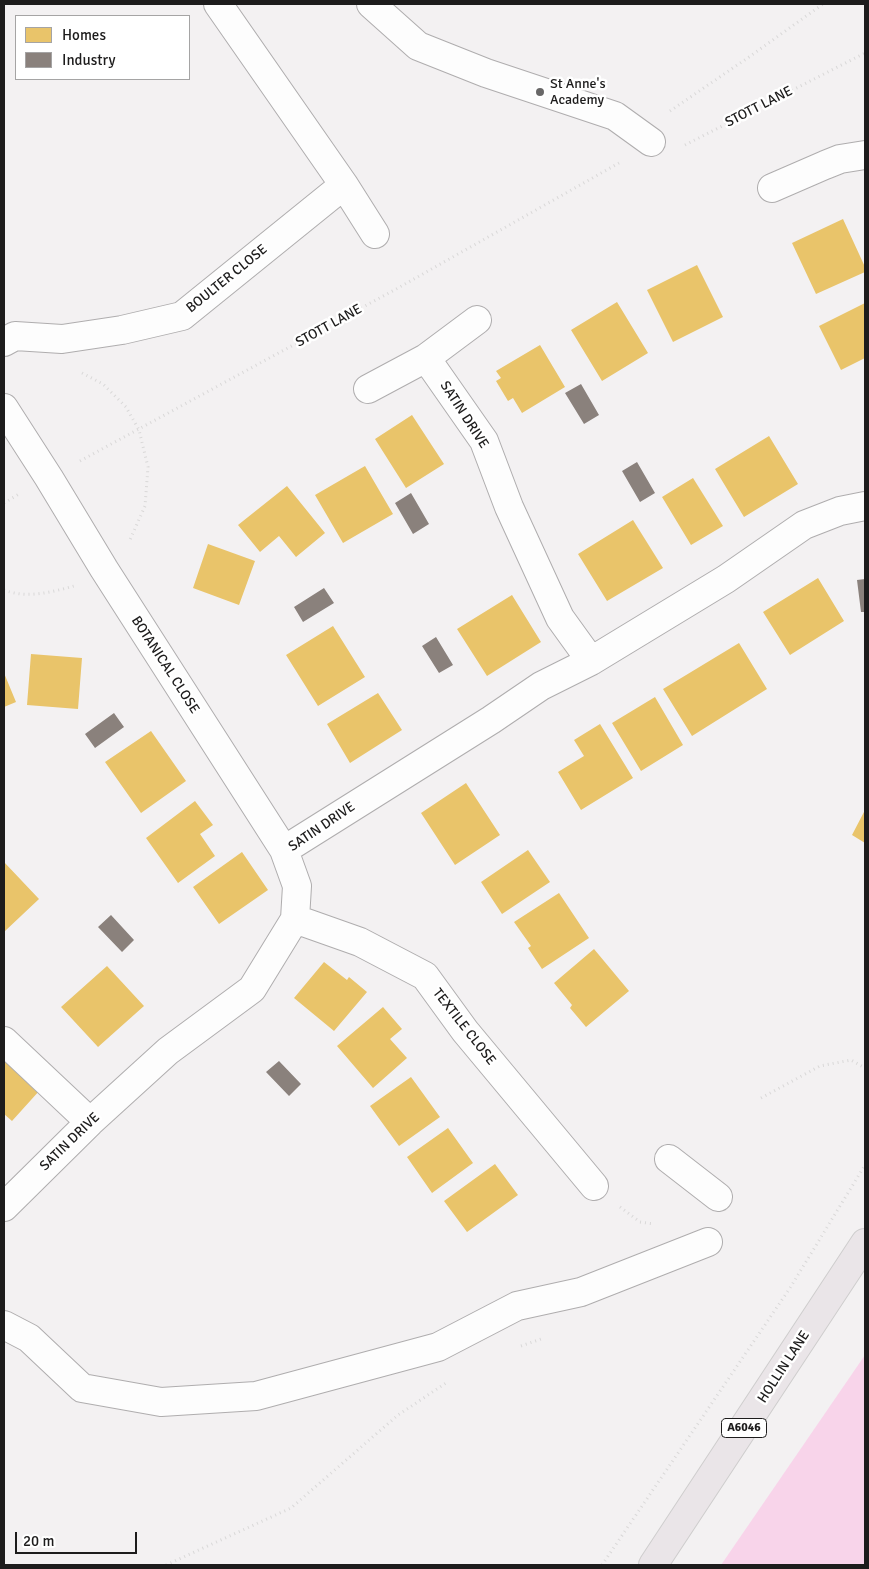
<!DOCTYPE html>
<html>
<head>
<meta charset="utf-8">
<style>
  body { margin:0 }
  #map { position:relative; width:869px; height:1569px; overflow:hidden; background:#f3f1f2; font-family:Signika,sans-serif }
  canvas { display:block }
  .frame { position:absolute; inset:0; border:5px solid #1d1c1c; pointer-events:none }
  .legend { position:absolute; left:15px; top:15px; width:175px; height:65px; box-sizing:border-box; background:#fff; border:1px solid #a5a4a4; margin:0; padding:6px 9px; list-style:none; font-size:15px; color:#1d1c1c }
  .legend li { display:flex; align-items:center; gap:10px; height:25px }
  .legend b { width:25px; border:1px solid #a5a4a4 }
  .scale { position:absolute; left:15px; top:1532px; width:122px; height:22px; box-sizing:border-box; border:2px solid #1d1c1c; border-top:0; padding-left:6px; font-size:15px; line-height:18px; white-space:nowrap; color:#1d1c1c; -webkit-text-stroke:4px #fff; paint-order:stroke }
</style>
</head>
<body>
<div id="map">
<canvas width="869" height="1569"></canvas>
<div class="frame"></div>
<ul class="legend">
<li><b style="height:14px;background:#e9c46a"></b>Homes</li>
<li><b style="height:14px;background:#8a817c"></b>Industry</li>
</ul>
<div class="scale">20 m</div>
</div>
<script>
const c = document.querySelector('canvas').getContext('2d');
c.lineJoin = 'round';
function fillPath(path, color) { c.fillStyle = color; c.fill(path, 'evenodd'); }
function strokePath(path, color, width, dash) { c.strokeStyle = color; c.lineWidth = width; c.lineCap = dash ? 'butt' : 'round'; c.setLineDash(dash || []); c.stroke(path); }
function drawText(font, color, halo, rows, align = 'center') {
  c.font = font + ' Signika,sans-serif'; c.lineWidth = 5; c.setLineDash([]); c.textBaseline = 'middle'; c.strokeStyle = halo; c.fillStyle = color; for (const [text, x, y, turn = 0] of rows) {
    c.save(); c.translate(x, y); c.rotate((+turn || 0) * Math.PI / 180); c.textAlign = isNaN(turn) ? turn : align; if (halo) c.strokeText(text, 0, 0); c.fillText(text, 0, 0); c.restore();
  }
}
const green = new Path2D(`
  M865,1355V1565H721Z`);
const homes = new Path2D(`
  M843,219L865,267V272L816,294L792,243Z
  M697,265L723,317L673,342L647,290Z
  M617,302L648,353L602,381L571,330Z
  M865,303V358L841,370L819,326Z
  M540,345L565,387L522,413L513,398L508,401L496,381L501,378L496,371Z
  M412,415L444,464L406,488L375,439Z
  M769,436L798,484L744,517L715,469Z
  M365,466L393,514L343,543L315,495Z
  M693,478L723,526L691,545L662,497Z
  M287,486L325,533L296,557L279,536L260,552L238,525Z
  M633,520L663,568L607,601L578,554Z
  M208,544L255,561L239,605L193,588Z
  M818,578L844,621L790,655L763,612Z
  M512,595L541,642L487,676L457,629Z
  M333,626L365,677L318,706L286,655Z
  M739,643L767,689L692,736L663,689Z
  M31,654L82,658L78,709L27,705Z
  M4,673L16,702L4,707Z
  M378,693L402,730L350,763L327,724Z
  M655,697L683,745L641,771L612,723Z
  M600,724L633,778L581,810L558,772L584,756L574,740Z
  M151,731L186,781L141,813L105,762Z
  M466,783L500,835L455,865L421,813Z
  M195,801L213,825L200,834L215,856L178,883L146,838Z
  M865,810V843L852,835Z
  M528,850L550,882L502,914L481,882Z
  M242,852L268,890L219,924L193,887Z
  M4,862L39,899L4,932Z
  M559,893L589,938L542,969L528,948L531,946L514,922Z
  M594,949L629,991L586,1027L570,1008L572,1005L554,983Z
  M324,962L347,980L349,977L367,992L334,1031L294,998Z
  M107,966L144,1006L98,1047L61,1007Z
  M383,1007L402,1029L390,1039L407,1058L373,1088L337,1046Z
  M4,1057L40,1090L12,1121L4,1114Z
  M411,1077L440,1117L399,1146L370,1106Z
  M448,1128L473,1163L432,1193L407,1157Z
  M495,1164L518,1195L467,1232L444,1201Z`);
const industry = new Path2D(`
  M581,384L599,415L584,424L565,393Z
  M637,462L655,493L640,502L622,471Z
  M411,493L429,524L413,534L395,503Z
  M865,579V612H861L857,580Z
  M324,588L334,603L303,622L294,607Z
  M436,637L453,665L439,673L422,646Z
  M114,713L124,727L95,748L85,734Z
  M111,915L134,940L122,952L98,927Z
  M279,1061L301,1084L289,1096L266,1072Z`);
const path = new Path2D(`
  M670,111L749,57L823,4
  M685,145L865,53
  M82,373L103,384L126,407L139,430L148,467L145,506L129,542
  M80,461L398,288L619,163
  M4,503L19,494
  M4,590C27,599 52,592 74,586
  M761,1098L820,1066L851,1060L865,1068
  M620,1207L640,1222L654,1224
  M521,1346L541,1339
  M166,1565L291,1508L398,1415L446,1383
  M602,1565L790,1288L865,1165`);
const minor = new Path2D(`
  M218,4L344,185L375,234
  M371,4L418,46L486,73L615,116L651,142
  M772,188L825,165L840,159L865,155
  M4,342L15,336L62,339L122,330L182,316L344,185
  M426,358L484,441L509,507L560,618L591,661
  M368,389L426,358L477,320
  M4,408L49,478L104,569L284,850
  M295,919L360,942L425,976L465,1031L594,1186
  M4,1041L90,1122
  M669,1159L718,1197
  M4,1207L90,1122L168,1051L252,989L295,919L297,886L284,850L491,720L541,686L591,661L726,579L804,525L840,511L865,506
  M4,1325L29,1338L82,1388L161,1402L256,1396L438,1347L517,1306L581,1292L708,1242`);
const major = new Path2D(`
  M653,1565L865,1243`);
const markers = [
  [540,92,5,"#686767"]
];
const shields = [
  [744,1428,45]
];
const shieldNames = [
  ["A6046",744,1428]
];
const poiNames = [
  ["St Anne's",550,84],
  ["Academy",550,100]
];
const streetNames = [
  ["STOTT LANE",759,107,-27],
  ["BOULTER CLOSE",227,279,-39],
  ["STOTT LANE",329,326,-29],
  ["SATIN DRIVE",464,415,57],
  ["BOTANICAL CLOSE",165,665,57],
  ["SATIN DRIVE",322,827,-34],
  ["TEXTILE CLOSE",464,1027,52],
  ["SATIN DRIVE",70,1142,-44],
  ["HOLLIN LANE",784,1367,-57]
];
fillPath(green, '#f8d4ea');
fillPath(homes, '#e9c46a');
fillPath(industry, '#8a817c');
strokePath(minor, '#afadae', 30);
strokePath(major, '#cecdcd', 30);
strokePath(path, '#d9d8d8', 3, [1, 4]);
strokePath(minor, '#fdfdfd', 28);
strokePath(major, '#eae5e8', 28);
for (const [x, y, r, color] of markers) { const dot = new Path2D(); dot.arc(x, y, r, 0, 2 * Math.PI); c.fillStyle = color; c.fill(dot); strokePath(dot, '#fff', 2); }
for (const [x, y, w] of shields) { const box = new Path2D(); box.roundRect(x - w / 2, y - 9.5, w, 19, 4); c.fillStyle = '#fff'; c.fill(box); strokePath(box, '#1d1c1c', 1); }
drawText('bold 12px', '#1d1c1c', null, shieldNames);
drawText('14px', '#1d1c1c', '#fff', poiNames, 'left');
drawText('14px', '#1d1c1c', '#fff', streetNames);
</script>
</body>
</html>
